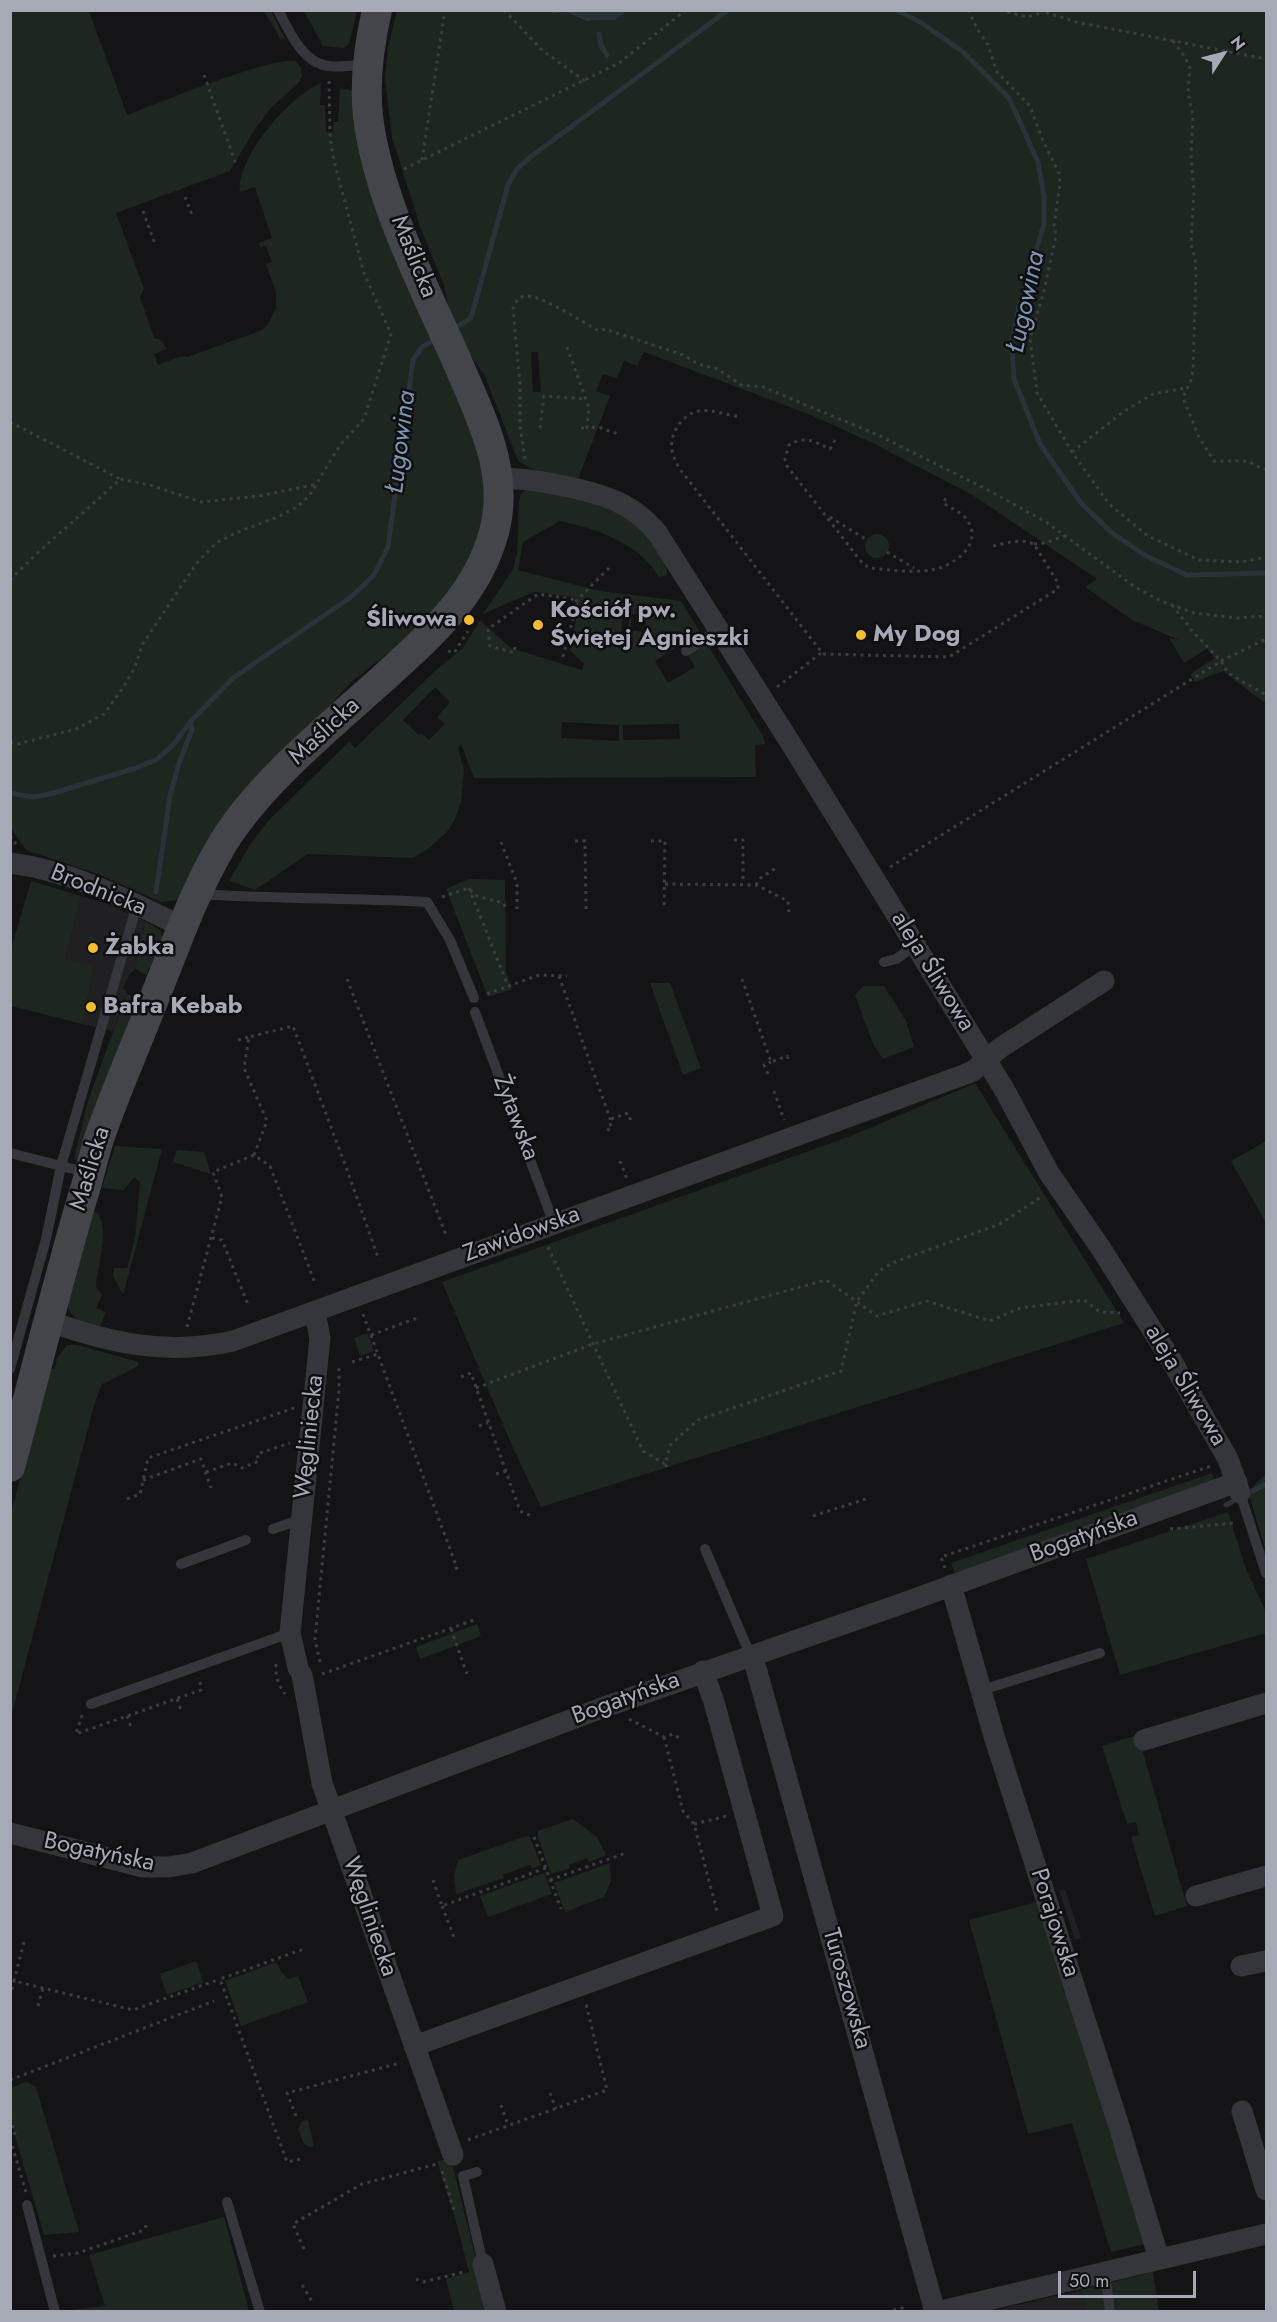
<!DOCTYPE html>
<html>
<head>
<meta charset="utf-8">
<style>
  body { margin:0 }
  #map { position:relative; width:1277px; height:2322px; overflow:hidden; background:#141416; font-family:Jost,sans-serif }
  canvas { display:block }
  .frame { position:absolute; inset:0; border:12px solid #a6aab7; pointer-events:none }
  .north { position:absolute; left:1193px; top:24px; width:60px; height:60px; -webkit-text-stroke:4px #0f0f11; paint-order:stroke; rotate:54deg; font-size:16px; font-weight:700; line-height:24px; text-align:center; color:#a6aab7 }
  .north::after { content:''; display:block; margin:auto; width:21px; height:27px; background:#a6aab7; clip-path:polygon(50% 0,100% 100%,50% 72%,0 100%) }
  .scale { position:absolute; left:1058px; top:2271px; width:138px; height:27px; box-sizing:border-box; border:3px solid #a6aab7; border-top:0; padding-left:8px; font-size:18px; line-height:21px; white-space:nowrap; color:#a6aab7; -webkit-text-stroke:4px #0f0f11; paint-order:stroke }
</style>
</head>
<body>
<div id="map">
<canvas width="1277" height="2322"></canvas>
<div class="frame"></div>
<div class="north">N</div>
<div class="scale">50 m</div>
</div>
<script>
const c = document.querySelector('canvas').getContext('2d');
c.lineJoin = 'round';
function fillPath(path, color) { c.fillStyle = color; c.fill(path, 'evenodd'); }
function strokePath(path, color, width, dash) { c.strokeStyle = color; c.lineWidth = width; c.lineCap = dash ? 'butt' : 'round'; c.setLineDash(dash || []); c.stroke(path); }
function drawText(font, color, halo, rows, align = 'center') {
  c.font = font + ' Jost,sans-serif'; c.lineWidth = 5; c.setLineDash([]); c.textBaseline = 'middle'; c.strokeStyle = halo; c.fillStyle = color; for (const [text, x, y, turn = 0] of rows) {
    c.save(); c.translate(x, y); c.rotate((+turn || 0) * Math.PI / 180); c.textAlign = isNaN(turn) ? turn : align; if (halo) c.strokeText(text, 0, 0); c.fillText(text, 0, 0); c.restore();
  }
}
const built = new Path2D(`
  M81,896L108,904L145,921L135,969L129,975L124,987L127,994L113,1031L82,1024L94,968L65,960Z
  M1065,1889L1081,1938L1075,1940L1059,1891Z
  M1081,2290L1087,2311H991Z`);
const green = new Path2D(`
  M627,10L1266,11V704L1223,671L1195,682L1190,674L1215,658L1207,649L1184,663L1169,638L1179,640L1132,620L1085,587L1097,579L974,496L873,443L808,414L644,352L637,366L624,361L617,378L603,374L596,391L610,396L578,479L537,472L518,461L485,376L467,350L449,310L444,285L421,229L392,138L385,78L388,47L397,11H550L553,14L566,12L586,21L615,20ZM531,352H538L541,392H533Z
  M10,11H89L127,115C159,103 271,56 296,61L301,68L302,76L299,82L271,108L255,129L230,171L116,213L144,289L140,297L154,338L161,340L167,349L154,354L158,365L181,356L187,357L260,331L267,326L276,308V293L266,264L272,262L266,246L260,247L259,243L272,238L255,187L240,192C237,156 290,96 321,83L320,105H325L326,132H333L334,122H338L340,88L358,92L472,417L489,498L478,543L450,595L391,651L351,682L291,748L194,888L177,900L161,902L98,874L26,850L11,828Z
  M264,11H271L285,39L281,40Z
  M304,11H357L349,44L344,48L323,46Z
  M528,488C576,496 630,506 658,550C664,559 667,564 667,575L659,577C639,543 597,529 560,521L523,542L518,570L600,591L681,601L763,736L765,744L755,745L756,777L474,778L461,744L458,748L464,770L461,803L454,821L446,833L429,848L413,858L308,854L255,890L229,881L251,843L269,820L349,742L355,748L435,671L463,648L480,620L511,648L582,670L584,664L570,650L579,604L574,597L534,592L483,614L513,569L517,554L519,501L521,494ZM623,612L630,613L627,634H621ZM632,614L647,616L644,632L630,630ZM681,644L695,667L668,683L655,661ZM435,687L450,702L437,717L445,724L429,740L421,733L419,735L403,720ZM562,722L619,725V741L561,738ZM679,724L680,739L623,740V725Z
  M865 546a12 12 0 1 1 24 0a12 12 0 1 1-24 0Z
  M469,879L505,880L506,971L512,989L488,997L446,889Z
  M31,881L81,896L65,959L94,967L82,1024L11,1006V949Z
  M145,921L160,930L163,939L146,975L135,969Z
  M650,983H670L701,1068L683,1075Z
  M863,986H884L906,1021L914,1047L883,1059L873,1044L855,995Z
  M127,994L142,999L79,1163L74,1159L89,1098Z
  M975,1083L1124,1323L541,1507L514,1450L442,1282L851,1136Z
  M1266,1141V1223L1231,1161Z
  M115,1146L162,1149L123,1295L113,1276L114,1268H127L135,1238L140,1182L134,1177L124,1190L102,1188Z
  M177,1150L204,1152L211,1174L173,1162Z
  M95,1211C112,1224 97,1267 96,1287L102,1295L96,1308L106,1312L99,1329C83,1323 70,1320 67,1302L90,1212L94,1213Z
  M367,1333L374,1351L360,1356L354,1338Z
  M67,1345H77L139,1362L138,1366L102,1384L95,1402L11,1717V1513L49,1368L55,1369L57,1358Z
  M1212,1473L1216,1484L955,1574L951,1563Z
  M1266,1474V1551L1248,1491Z
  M1228,1512L1246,1569L1266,1612V1633L1120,1675L1086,1559Z
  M477,1624L481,1636L420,1659L416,1647Z
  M1138,1735L1187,1906L1155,1916L1131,1837L1139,1835L1136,1822L1127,1824L1102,1746Z
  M573,1819L597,1837L606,1855L589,1862L587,1858L569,1865L570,1868L551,1874L538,1837V1831Z
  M529,1835L541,1865L532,1869L530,1865L503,1875L504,1878L456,1894L454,1876L458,1860Z
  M610,1863L611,1881L604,1897L565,1912L554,1883Z
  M544,1873L552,1894L488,1917L480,1896Z
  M1040,1901L1145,2244L1111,2252L1072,2123L1028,2134L969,1920Z
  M196,1961L203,1982L167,1995L160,1974Z
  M276,1962L282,1973L288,1979L298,1976L308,2002L241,2026L225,1981Z
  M26,2082L36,2087L79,2232L44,2235L11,2122V2088Z
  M308,2120L314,2146L310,2147L304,2144L298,2129L302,2121Z
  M453,2158V2167L489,2311H454L446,2279L469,2272L455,2218L437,2161Z
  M224,2217L249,2311H62L105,2306L89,2255Z
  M1153,2272L1159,2311H1087L1081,2290Z`);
const water = new Path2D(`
  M550,11H627L615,20L586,21L566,12L553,14Z`);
const stream = new Path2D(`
  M896,10L920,22L962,51L1009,98L1038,162L1044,196V224L1019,307L1012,342L1014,379L1040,444L1081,503L1112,533L1146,556L1187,575L1266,573
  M599,34L601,46L607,55
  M452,330L471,318L508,185L517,169L529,158L728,10
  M10,793L33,797L50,794L133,769L156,760L173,745L191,721L233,678L351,597L374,575L388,547L413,360L422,347L436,339
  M156,892L170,796L179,763L192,730L191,721
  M1253,1491L1266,1484
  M1226,1505L1232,1502`);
const path = new Path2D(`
  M504,10L543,51L585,81
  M968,10L978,30L988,45L997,72L1030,106L1043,141L1059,173L1060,184L1054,225L1056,236L1043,295L1030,338L1037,393L1072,452L1109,504L1148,536L1199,560L1242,562L1266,557
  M1000,10L1027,17L1041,13
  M1039,10L1076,22L1266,59
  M1173,41L1185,57L1190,68L1188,92L1193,116L1191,156L1194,192L1191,245L1195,258L1196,271L1193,370L1191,380L1183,398L1199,437L1214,461C1224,462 1234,460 1244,461C1253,462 1258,468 1266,469
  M204,75L237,167
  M422,160L445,10
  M404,169L619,63L686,10
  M185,197L193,217
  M143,211L155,244
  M567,347L589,408L587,428L598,427L618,434
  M737,416C725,415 711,409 699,411C683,413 669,434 672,450C673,457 676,462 679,468L823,654L949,657L1058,589V583L1034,544C1021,538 1006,543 993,546
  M10,422L120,479
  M540,428L544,396L585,399
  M581,428H587
  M835,440L830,449C815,442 805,435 789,445L785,459L787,466L863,564L870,568C888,570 913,573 931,570C951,567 982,547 969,523C964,513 952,509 943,503L948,495
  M1072,452L1123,412L1153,394L1186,388
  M525,459L520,426V384L513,309C515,303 518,297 525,296C540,294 584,323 599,331L605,329L683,355L698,364L718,369L741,385L763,387L878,435L986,489L1046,522L1135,587L1161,601L1194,613L1237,618L1266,616
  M830,517L867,540
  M1034,544L1045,543L1064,536
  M887,552L914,568
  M10,580C45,544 84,513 120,479L150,485L201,502L259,496L318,484
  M575,602L609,568
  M1172,605L1193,632L1221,661L1228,673L1266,695
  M515,647L514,653L490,646L488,629L538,594L572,599L577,604L562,660
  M448,651L454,653L468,631
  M777,687L821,653
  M10,742L18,744L76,729L104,714L123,688L135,667L142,645L196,564L216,543L238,532L275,518L297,507L309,496L340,445L364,419L391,334L364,273L334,161L330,137L329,79
  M10,836L16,844
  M734,840H743V883
  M575,841H585L586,909
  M651,841H665L664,909
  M501,842L517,883V909
  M890,867L1221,661L1266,639
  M665,884L756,885L788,901L789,912
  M756,885L759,879L776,868
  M469,888L508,986
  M470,890L477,896L503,903L507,909
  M442,897L469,888
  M559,976L612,1124L607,1126L609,1131
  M347,979L446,1235
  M742,979L771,1062L787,1056L790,1063
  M487,994L539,975L567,976
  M238,1040L249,1037
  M768,1074L764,1065L771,1062
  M774,1091L784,1120
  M611,1119L628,1113L631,1121
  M254,1155L267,1121L244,1068L249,1037L293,1026L346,1167L379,1260
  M620,1161L627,1179
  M212,1238L222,1240L249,1307
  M548,1247L643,1451L665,1464
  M363,1314L457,1568L453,1569
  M187,1327L222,1197L213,1172L254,1155L270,1166L315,1283
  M371,1335L420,1317
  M352,1362L378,1354
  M461,1377L471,1373L520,1511L531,1516
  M476,1388L593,1344L826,1280L877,1316L927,1301L990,1321L1020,1308L1084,1300L1100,1312L1120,1313
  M479,1426L488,1423
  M667,1467L665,1464L671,1444L698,1420L841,1371L857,1301L879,1271L892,1263L1000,1224L1041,1197
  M206,1472L232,1463L242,1468L259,1461L257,1454L290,1443
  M496,1474L506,1471
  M143,1480L201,1459L211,1488
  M127,1499L140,1494L148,1458L294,1408
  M813,1516L869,1498
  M1170,1529L1235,1523
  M945,1568L941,1557L1211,1466
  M451,1629L467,1674
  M320,1662L315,1639L339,1390V1365
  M276,1664C275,1676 278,1684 285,1694
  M322,1674L474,1620
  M177,1699L182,1713
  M82,1715L76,1734L201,1690L200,1681
  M127,1716L132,1730
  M629,1719L664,1737L673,1734L679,1738
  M664,1737L683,1811L694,1824L718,1915
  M694,1824L727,1816
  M534,1837L561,1909
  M433,1880L442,1906L546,1868
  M550,1880L626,1853
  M442,1906L455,1940
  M24,1942L14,1981L133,2010L220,1979
  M10,1997L14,1981
  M38,2006L43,1988
  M10,2080L214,2001
  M550,2093L556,2109
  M501,2105L508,2125
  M296,2116L287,2093L400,2063
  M10,2118L15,2133L10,2138
  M10,2139L26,2192
  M468,2140L607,2090L586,2004
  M300,2159L287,2162L220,1979L304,1949
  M442,2171L454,2210
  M304,2249L293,2224L362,2184L437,2164
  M53,2256L78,2253L144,2230L148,2222
  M416,2279L423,2282L464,2272
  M302,2285L313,2303
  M886,2312L902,2308L903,2312`);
const lane = new Path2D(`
  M278,10C289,30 302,63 328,66C340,68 355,65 367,64
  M686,651L718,630
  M198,894C275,899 351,898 427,902L450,940L474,998
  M884,962L896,959L915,946
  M475,1012L554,1224
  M10,1153L89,1173
  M10,1369L46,1239L61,1166L137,905
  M1240,1493L1266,1573
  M273,1529L302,1519
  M705,1549L752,1659
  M181,1564L246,1540
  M982,1690L1100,1653
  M91,1704L290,1633
  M477,2172L463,2176L483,2264
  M227,2202L260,2312
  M27,2205L55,2312
  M1105,2272L1110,2312`);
const street = new Path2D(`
  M499,478C520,478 539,481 559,485C599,493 632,501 658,534L793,747L1004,1089L1049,1173L1100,1247L1170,1358L1228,1459L1240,1493
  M10,863C73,871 127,900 183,927
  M48,1321C110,1343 167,1356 233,1341L966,1074L973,1071L1000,1048L1104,981
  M951,1585L994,1736L1118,2123L1159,2259
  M298,1668L290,1633L320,1338L315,1312
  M756,1668L935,2312
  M302,1675L322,1783L453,2155
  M1144,1740L1266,1703
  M10,1833L143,1867H168L192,1863L599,1709L898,1605L1237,1482
  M1196,1896L1266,1876
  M1241,1966L1266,1961
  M414,2046L773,1916L714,1702L703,1671
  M1242,2111L1266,2190
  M483,2264L496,2312
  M937,2312L1266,2234`);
const secondary = new Path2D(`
  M10,1467C34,1378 56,1288 82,1199C89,1178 93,1157 100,1136C116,1090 136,1045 154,999C175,947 194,891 223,843C260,782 335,722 388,674C433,633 478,593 494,532C510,474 482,420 460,368C426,290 378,201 368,116C364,80 369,45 377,10`);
const markers = [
  [469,620,6,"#f4bc2f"],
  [538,625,6,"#f4bc2f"],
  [861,635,6,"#f4bc2f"],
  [93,948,6,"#f4bc2f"],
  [91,1007,6,"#f4bc2f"]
];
const streetNames = [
  ["Maślicka",413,257,68],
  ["Maślicka",325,732,-43],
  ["Brodnicka",98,891,22],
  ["aleja Śliwowa",932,972,58],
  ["Żytawska",515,1118,69],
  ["Maślicka",91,1169,-73],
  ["Zawidowska",522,1235,-20],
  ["aleja Śliwowa",1185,1386,59],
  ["Węgliniecka",310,1437,-84],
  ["Bogatyńska",1084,1537,-20],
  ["Bogatyńska",626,1699,-20],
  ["Bogatyńska",99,1853,12],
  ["Węgliniecka",369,1917,71],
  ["Porajowska",1054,1923,72],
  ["Turoszowska",846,1989,74]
];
const poiNames = [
  ["Kościół pw.",550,611],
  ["Świętej Agnieszki",550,639],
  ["Śliwowa",457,620,"right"],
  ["My Dog",873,635],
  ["Żabka",105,948],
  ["Bafra Kebab",103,1007]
];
const waterNames = [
  ["Ługowina",1027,302,-78],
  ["Ługowina",402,442,-83]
];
fillPath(built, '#202023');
fillPath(green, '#1e2620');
fillPath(water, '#2a323a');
strokePath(stream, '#2a323a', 5);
strokePath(path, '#3b3d42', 3, [3, 4.5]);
strokePath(lane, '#35363b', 10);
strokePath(street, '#35363b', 21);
strokePath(secondary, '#43454b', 30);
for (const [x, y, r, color] of markers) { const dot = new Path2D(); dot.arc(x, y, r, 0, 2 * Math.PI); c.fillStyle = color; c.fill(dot); strokePath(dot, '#0f0f11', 2); }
drawText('24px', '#a6aab7', '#0f0f11', streetNames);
drawText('bold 24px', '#a6aab7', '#0f0f11', poiNames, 'left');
drawText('italic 26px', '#7c96b2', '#0f0f11', waterNames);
</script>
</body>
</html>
